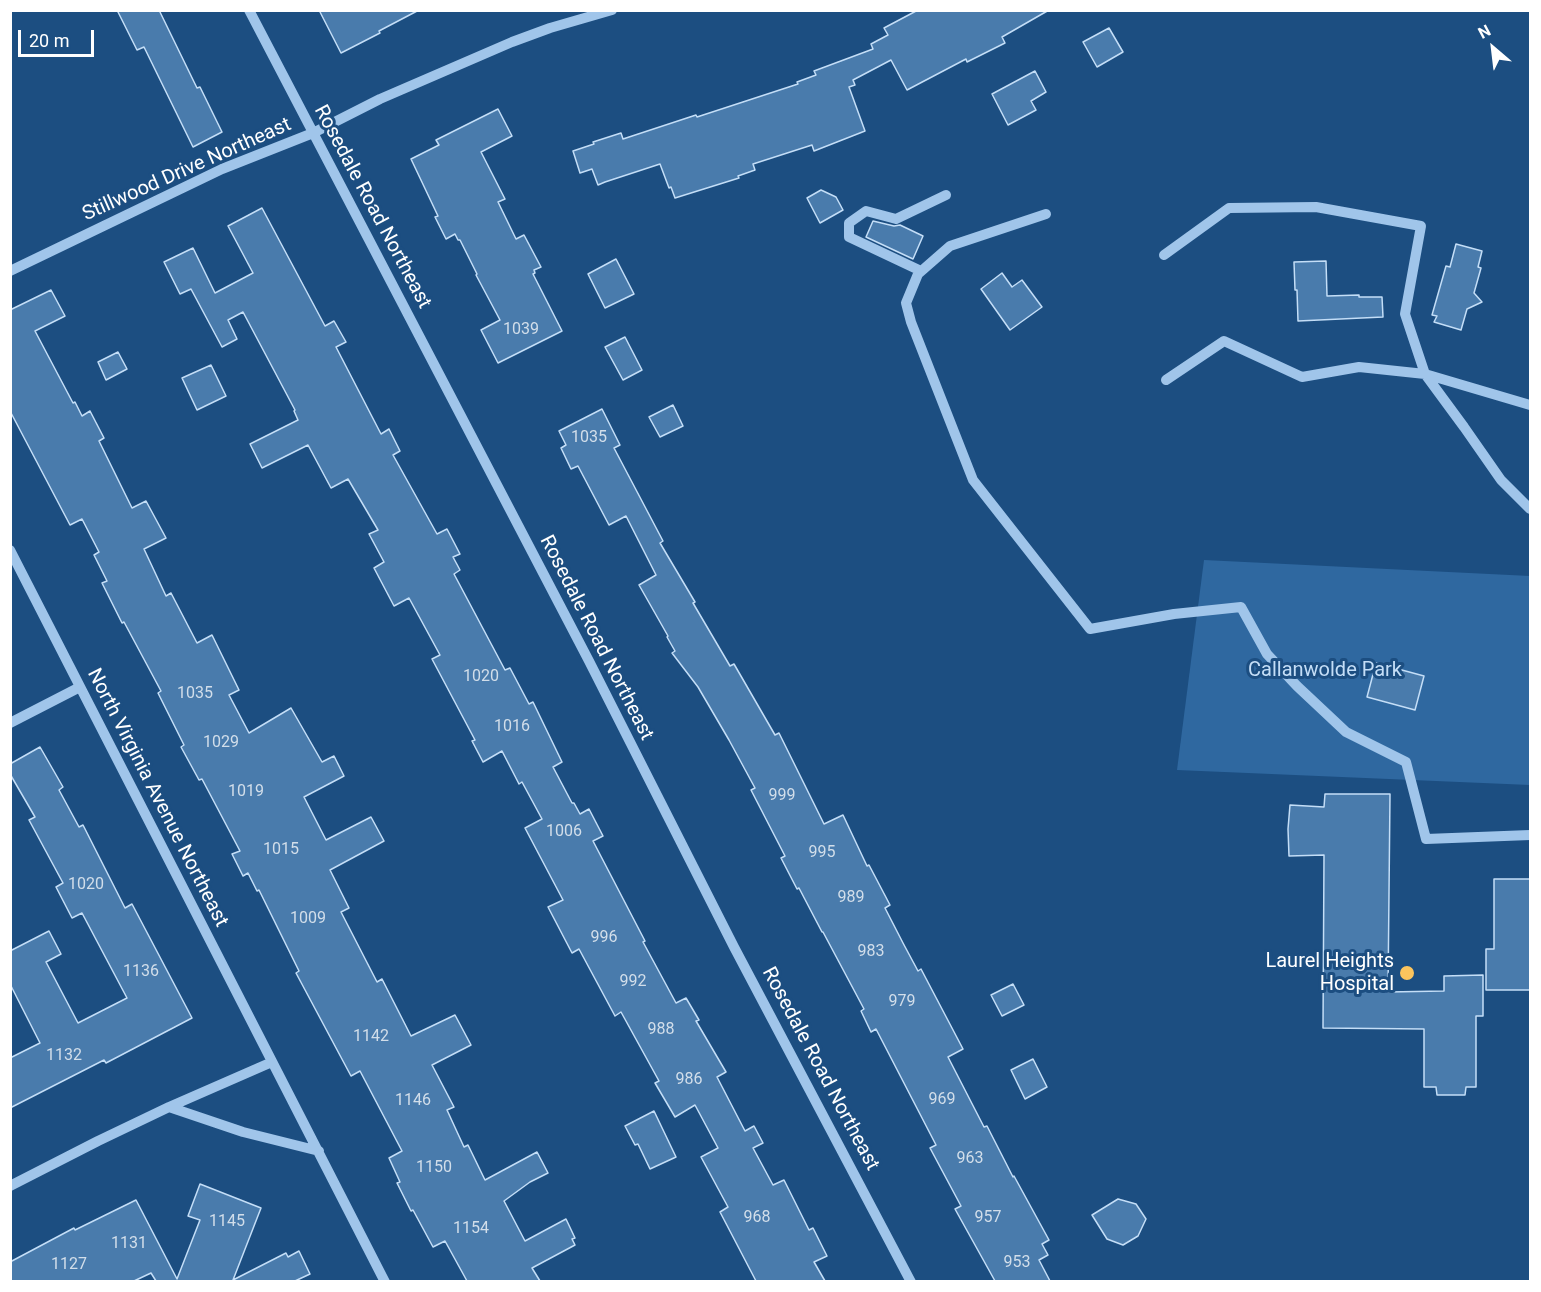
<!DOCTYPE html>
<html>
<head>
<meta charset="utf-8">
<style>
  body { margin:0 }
  #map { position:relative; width:1541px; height:1292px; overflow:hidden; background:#1c4e81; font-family:Roboto,sans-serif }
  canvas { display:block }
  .frame { position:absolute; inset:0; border:12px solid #fff; pointer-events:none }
  .north { position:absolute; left:1463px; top:18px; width:60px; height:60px; -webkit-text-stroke:4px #1c4e81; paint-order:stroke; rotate:332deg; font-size:16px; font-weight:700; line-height:24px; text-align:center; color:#fff }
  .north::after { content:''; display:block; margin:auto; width:21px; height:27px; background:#fff; clip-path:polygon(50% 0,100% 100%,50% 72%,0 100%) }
  .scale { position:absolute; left:18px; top:30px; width:76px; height:27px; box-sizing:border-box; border:3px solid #fff; border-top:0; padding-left:8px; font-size:18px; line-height:21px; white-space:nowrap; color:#fff; -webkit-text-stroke:4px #1c4e81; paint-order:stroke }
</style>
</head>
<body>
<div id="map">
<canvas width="1541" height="1292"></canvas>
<div class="frame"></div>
<div class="north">N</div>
<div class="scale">20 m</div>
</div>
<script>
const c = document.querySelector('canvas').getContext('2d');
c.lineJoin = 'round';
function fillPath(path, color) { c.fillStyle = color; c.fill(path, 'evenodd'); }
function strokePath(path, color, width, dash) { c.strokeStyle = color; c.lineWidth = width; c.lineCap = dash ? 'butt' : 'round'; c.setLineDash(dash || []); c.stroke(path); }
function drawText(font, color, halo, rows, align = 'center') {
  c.font = font + ' Roboto,sans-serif'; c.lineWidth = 6; c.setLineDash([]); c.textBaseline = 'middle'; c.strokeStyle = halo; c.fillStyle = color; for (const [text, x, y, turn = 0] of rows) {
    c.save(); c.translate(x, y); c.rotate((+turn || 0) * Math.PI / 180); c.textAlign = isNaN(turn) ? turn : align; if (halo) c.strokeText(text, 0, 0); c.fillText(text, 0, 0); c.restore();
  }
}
const green = new Path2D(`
  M1204,560L1530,576V785L1177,770Z`);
const building = new Path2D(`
  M117,10H159L197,88L200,87L222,132L193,147L144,47L137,50Z
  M319,10H419L379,31L380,33L341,53Z
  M918,10H1049L1002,37L1005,43L967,62L966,59L907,90L891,60L853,80L855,85L849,87L865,131L814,151L812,145L753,164L755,170L738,176L739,178L675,198L671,187L669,188L660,164L605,182L598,185L592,169L580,173L573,151L594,144L593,142L621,133L623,139L696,115L697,117L798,84L797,82L816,75L814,71L873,49L871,44L888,35L884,28Z
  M1109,28L1123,52L1097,67L1083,42Z
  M1035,71L1046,92L1031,101L1036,110L1008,125L992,94Z
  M498,109L512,136L481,152L505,199L498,202L516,239L524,235L541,267L534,270L535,273L533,274L562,331L498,363L481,330L500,320L476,275L477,274L460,240H458L455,234L446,239L435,217L438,216L411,159L439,145L436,140Z
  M821,190L836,197L843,210L820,223L807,198Z
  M262,208L325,326L334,321L346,342L336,347L381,434L389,429L400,451L393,455L437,534L447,529L460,554L453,557L460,570L454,574L505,670L510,668L529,704L533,702L562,762L553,767L572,803H574L580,814L589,809L603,836L593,841L645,941L643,942L676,1003L686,998L699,1020L696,1021L726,1072L717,1077L745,1131L754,1126L763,1143L753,1148L773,1185L784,1180L809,1230L813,1228L827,1256L814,1262L825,1281H756L720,1212L728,1207L701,1157L718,1148L695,1105L675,1117L655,1083L659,1081L621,1012L615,1016L579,949L572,953L548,907L563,900L525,828L542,819L522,782L519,784L502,751L483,762L472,741L475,740L432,659L440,655L409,598L394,606L374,568L384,562L369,534L378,530L348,479L331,488L308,445L262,468L250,444L298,420L294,411L295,410L243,312L228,320L237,339L222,347L191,289L180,294L164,262L193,248L215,293L253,273L228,226Z
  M873,221L894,226L900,225L923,236L913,259L866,237Z
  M1456,244L1482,251L1478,267L1481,268L1474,293L1482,302L1467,309L1461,330L1434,322L1437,316L1432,315L1446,266L1450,267Z
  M616,259L634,294L605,308L588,274Z
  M1326,261L1327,296L1359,295V297H1382L1383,317L1298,321L1297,290H1295L1294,262Z
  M1002,273L1012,287L1022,280L1042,307L1010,330L981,289Z
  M51,290L65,316L35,331L73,403L75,402L82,416L90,411L104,438L99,441L132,508L146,501L166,538L144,549L166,596L171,593L197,643L212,635L239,690L229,695L249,733L291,708L322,762L334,756L344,776L304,797L326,840L371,817L384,841L330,870L349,908L341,912L377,982L382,979L411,1036L455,1015L471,1045L432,1065L454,1107L447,1110L464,1147L468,1145L485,1180L537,1152L548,1173L530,1182L504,1201L525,1241L566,1219L575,1238L572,1239L575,1245L532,1268L540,1281H467L445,1241L433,1247L413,1210L411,1211L397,1183L400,1182L389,1158L402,1151L360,1071L351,1076L296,973L299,971L259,890L257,891L248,873L243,876L232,854L240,851L202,779L199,780L181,747L184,745L158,693L161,691L124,622L122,623L102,583L107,581L94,555L99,552L82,519L70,525L10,411V310Z
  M625,337L642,370L623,380L605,347Z
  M118,352L127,369L106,380L98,362Z
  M211,365L226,396L197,410L182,378Z
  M673,405L683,426L660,437L649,417Z
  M602,409L620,445L614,448L663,541L660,543L695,602L693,603L730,666L734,664L775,735L779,733L824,824L843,815L867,866L869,865L890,905L885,908L903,943L918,971L921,969L963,1049L948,1057L984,1127L987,1126L1013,1177L1014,1176L1049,1240L1042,1244L1048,1255L1039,1260L1050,1281H995L955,1209L961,1206L930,1148L936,1145L876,1029L871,1032L861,1011L864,1009L823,932H822L799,888L797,889L781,858L785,856L751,790L755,788L729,740L698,687L672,653L675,651L667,637L668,636L639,585L656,575L626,516L609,525L578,466L571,469L561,448L566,445L559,431Z
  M1376,663L1424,676L1415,710L1367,697Z
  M40,747L63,787L59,790L79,827L83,825L125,908L132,904L192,1018L106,1063L104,1060L10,1108V1058L40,1043L10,984V951L49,931L61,954L46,962L78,1023L127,998L82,913L72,918L56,887L63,883L29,820L35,817L10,774V764Z
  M1325,794H1390L1388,992L1444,991V976L1483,975V1016H1476V1087H1466L1465,1095H1437L1436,1087H1424V1029L1323,1028L1324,855L1289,856L1288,829L1290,805L1324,807Z
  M1494,879H1530V990H1486V949H1494Z
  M1013,984L1024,1005L1002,1016L991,995Z
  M1033,1059L1047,1087L1025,1099L1011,1070Z
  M654,1111L676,1157L650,1169L638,1144L635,1145L625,1126Z
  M200,1184L261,1208L233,1280L286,1253L288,1257L299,1251L310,1274L295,1281H156L151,1273L134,1281H10V1262L74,1228L75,1230L136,1200L177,1279L200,1220L188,1216Z
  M1118,1199L1136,1204L1146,1219L1138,1236L1123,1245L1107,1239L1092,1215Z`);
const minor = new Path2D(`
  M249,10L589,661L734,947L911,1282
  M1046,214L950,246L918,274L906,303L911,322L973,480L1090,629L1174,614L1241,607L1267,654L1297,686L1346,732L1406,762L1426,839L1530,835
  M1164,255L1229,208L1316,207L1421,226L1405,314L1425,374L1530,405
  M10,271L222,169L313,133L380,99L512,42L550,28L612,10
  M921,271L849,237V223L866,211L896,219L946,195
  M1166,380L1224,341L1302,377L1359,367L1425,374L1464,427L1501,480L1530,509
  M10,550L385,1282
  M10,723L80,687
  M169,1107L272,1062
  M10,1186L98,1141L169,1107L243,1132L319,1151`);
const markers = [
  [1407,973,8,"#fbc45d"]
];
const numberNames = [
  ["1039",521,330],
  ["1035",589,438],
  ["1020",481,677],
  ["1035",195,694],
  ["1016",512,727],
  ["1029",221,743],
  ["1019",246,792],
  ["999",782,796],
  ["1006",564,832],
  ["1015",281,850],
  ["995",822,853],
  ["1020",86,885],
  ["989",851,898],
  ["1009",308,919],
  ["996",604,938],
  ["983",871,952],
  ["1136",141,972],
  ["992",633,982],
  ["979",902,1002],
  ["988",661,1030],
  ["1142",371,1037],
  ["1132",64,1056],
  ["986",689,1080],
  ["969",942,1100],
  ["1146",413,1101],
  ["963",970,1159],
  ["1150",434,1168],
  ["968",757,1218],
  ["957",988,1218],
  ["1145",227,1222],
  ["1154",471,1229],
  ["1131",129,1244],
  ["953",1017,1263],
  ["1127",69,1265]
];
const streetNames = [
  ["Stillwood Drive Northeast",187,170,-24],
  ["Rosedale Road Northeast",372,207,62],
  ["Rosedale Road Northeast",596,638,63],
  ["North Virginia Avenue Northeast",157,798,63],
  ["Rosedale Road Northeast",820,1069,62]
];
const parkNames = [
  ["Callanwolde Park",1325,671]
];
const poiNames = [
  ["Laurel Heights",1394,962],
  ["Hospital",1394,985]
];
fillPath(green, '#2f68a0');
fillPath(building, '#497bac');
strokePath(building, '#c4def7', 1.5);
strokePath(minor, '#a0c5ea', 10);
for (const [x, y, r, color] of markers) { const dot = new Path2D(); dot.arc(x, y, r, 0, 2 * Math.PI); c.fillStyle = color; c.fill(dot); strokePath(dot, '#1c4e81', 2); }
drawText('16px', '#d2deea', null, numberNames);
drawText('20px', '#fff', '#1c4e81', streetNames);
drawText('20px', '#c4def7', '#1c4e81', parkNames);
drawText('20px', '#fff', '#1c4e81', poiNames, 'right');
</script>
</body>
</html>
